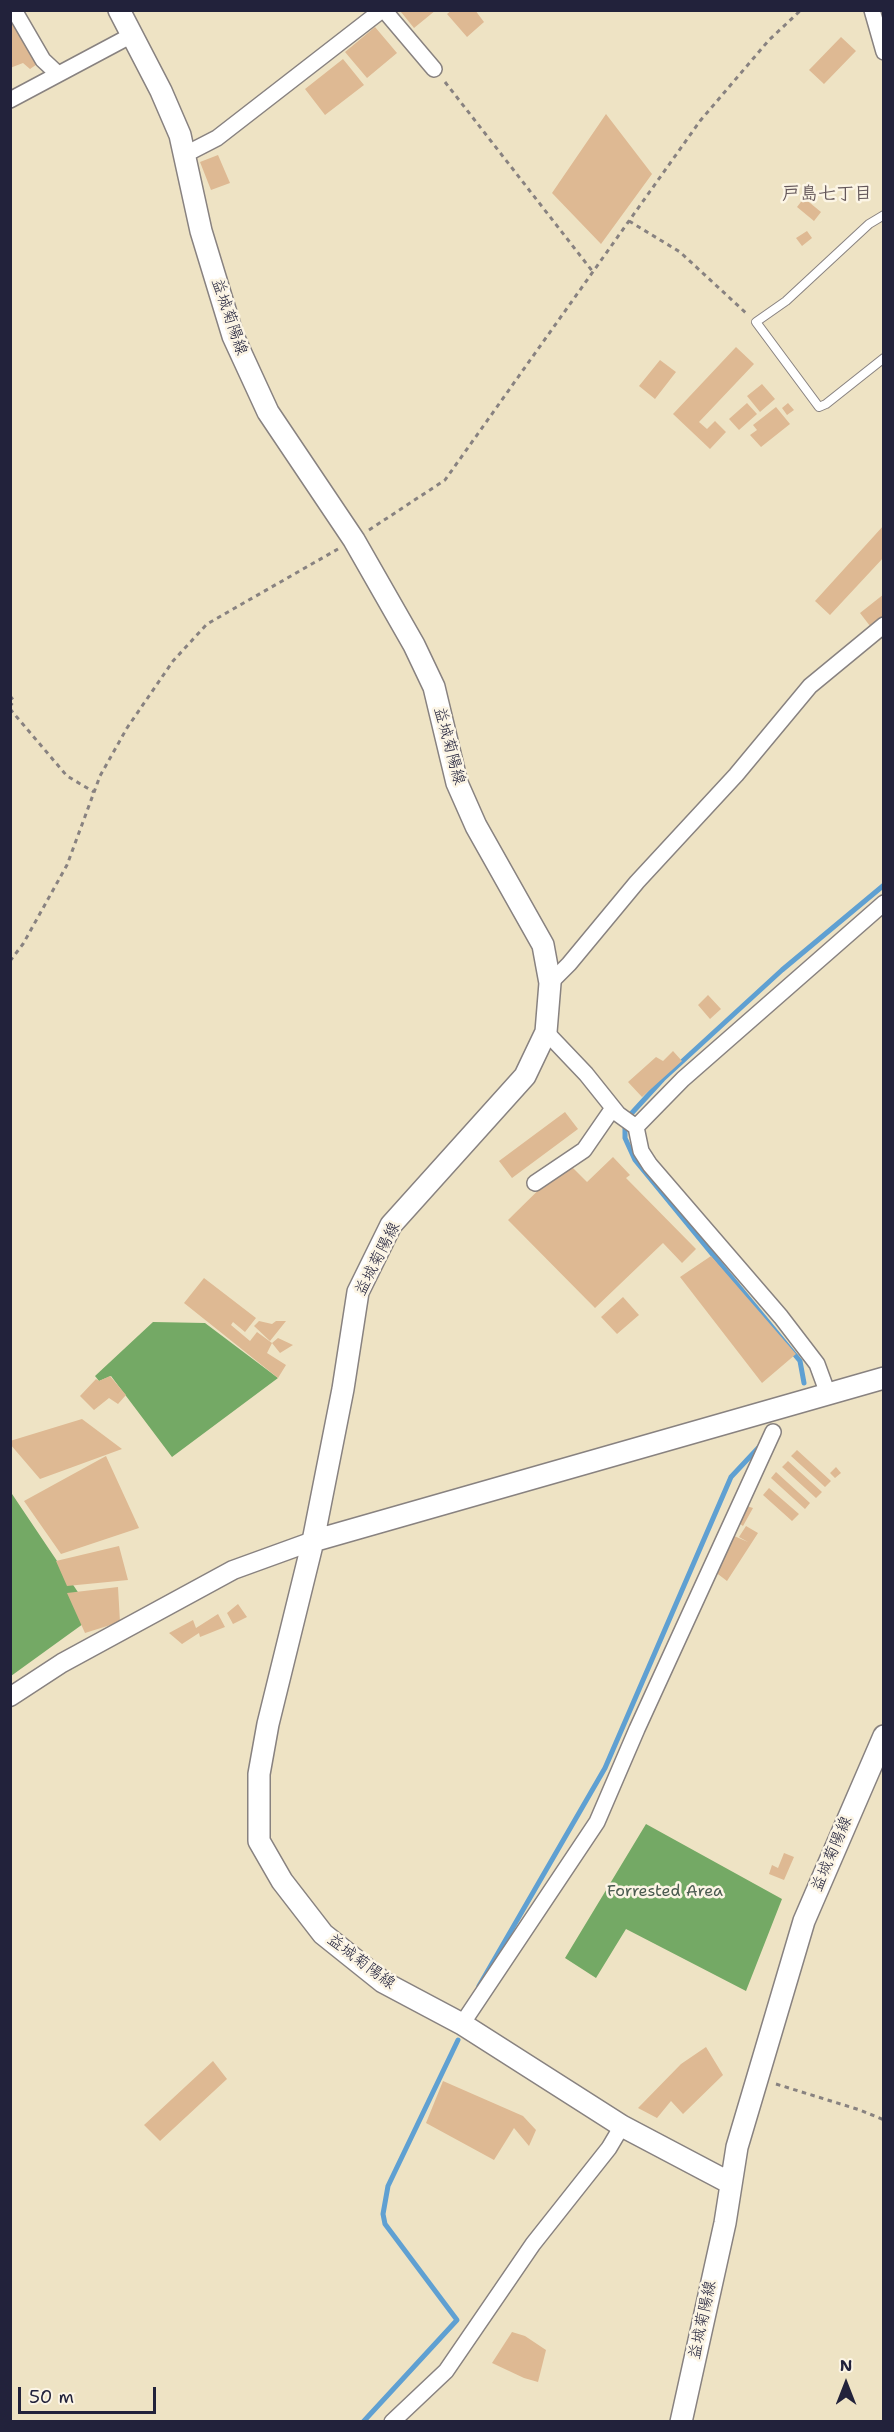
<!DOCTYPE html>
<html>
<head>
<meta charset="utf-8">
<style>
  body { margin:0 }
  #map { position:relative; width:894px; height:2432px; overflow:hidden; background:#eee3c4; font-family:"Shantell Sans",sans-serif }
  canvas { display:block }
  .frame { position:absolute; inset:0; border:12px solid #22223b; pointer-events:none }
  .north { position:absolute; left:816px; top:2354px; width:60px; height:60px; -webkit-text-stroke:4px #fcf5e5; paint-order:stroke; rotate:0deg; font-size:16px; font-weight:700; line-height:24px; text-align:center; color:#22223b }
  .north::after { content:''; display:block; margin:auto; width:21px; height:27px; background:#22223b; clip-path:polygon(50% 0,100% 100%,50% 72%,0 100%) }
  .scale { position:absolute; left:18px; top:2387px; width:138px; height:27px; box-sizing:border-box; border:3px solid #22223b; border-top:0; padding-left:8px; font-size:18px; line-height:21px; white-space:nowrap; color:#22223b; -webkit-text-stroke:4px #fcf5e5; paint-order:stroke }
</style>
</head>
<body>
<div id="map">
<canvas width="894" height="2432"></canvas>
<div class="frame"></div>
<div class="north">N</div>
<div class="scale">50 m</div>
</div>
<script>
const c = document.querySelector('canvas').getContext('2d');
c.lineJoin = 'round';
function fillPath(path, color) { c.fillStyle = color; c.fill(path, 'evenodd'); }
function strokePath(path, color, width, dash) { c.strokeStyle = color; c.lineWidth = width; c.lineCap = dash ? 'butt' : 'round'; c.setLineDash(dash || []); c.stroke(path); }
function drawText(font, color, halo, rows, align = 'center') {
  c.font = font + ' "Shantell Sans","Klee One",sans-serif'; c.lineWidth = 5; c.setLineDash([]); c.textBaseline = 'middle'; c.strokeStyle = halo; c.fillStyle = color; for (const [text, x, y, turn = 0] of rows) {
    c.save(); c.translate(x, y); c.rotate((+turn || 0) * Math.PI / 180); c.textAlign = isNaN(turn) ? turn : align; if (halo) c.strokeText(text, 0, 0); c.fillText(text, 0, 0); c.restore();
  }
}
const forest = new Path2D(`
  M153,1322L205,1323L278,1378L172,1457L111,1376L99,1381L95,1376Z
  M10,1491L94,1616L11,1676H10Z
  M646,1824L782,1899L746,1991L626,1929L596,1978L565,1958Z`);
const stream = new Path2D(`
  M630,1115L663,1079L782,970L884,885
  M625,1127V1138L635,1160L800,1361L804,1383
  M479,1986L605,1768L731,1477L760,1446
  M363,2422L457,2320L385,2224L383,2214L388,2186L458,2040`);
const building = new Path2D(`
  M403,10H436L414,28L401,12Z
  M452,10H475L484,22L467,37L447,14Z
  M10,12L43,60L30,69L23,63L10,68Z
  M375,27L397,53L367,78L345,52Z
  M841,37L856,51L824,84L809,70Z
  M343,59L364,85L325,115L305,89Z
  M606,114L652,174L601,244L552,193Z
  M218,155L230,183L211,190L200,162Z
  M804,198L821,212L814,221L797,207Z
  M807,231L812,238L802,246L796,238Z
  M736,347L754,364L699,422L707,429L715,421L726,432L710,449L673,414Z
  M660,360L676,372L655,399L639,386Z
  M762,384L775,399L760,412L747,396Z
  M747,403L757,414L739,430L729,419Z
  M788,403L794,410L787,415L782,408Z
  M776,407L790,424L761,447L750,435L757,430L753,425Z
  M884,525V557L830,615L815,601Z
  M884,594V615L870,626L860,613Z
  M708,995L721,1009L710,1019L698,1005Z
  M673,1051L682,1061L642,1097L628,1082L656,1057L663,1061Z
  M565,1112L578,1129L512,1178L499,1161Z
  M613,1157L630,1175L626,1178L696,1249L682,1263L663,1243L595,1308L508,1220L567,1162L587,1182Z
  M711,1256L796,1354L762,1383L680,1277Z
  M204,1278L256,1318L245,1332L233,1322L231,1325L250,1341L257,1332L272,1343L267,1353L286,1365L278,1378L184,1303Z
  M623,1297L639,1315L617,1334L601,1317Z
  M259,1321L272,1324L276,1321H286L270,1341L254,1326Z
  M278,1338L293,1345L280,1353L272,1343Z
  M110,1376L126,1395L118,1404L109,1398L94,1410L80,1396L96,1379L99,1381Z
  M82,1419L122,1449L40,1479L10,1444V1441Z
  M797,1450L831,1481L825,1487L791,1456Z
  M106,1456L139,1528L61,1554L24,1501Z
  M788,1461L822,1492L816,1498L782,1467Z
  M836,1467L841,1473L835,1478L830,1473Z
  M776,1472L810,1503L805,1509L771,1478Z
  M769,1488L799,1514L792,1521L763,1495Z
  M737,1503L753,1508L743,1526L731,1517Z
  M746,1526L758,1533L727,1581L710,1568L725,1532L748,1542L739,1537Z
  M119,1546L128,1580L67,1586L56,1561Z
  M118,1587L120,1622L85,1633L67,1593Z
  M238,1604L247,1617L233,1624L227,1613Z
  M218,1614L225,1627L200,1637L199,1633L182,1644L169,1633L193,1620L196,1628Z
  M784,1853L794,1857L784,1880L769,1874L772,1865L778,1868Z
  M706,2047L723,2075L683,2114L671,2101L657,2118L638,2108L681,2064Z
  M213,2061L227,2079L160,2141L144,2125Z
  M443,2081L523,2116L536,2130L529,2146L514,2128L494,2160L426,2123Z
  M512,2332L525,2336L546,2350L538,2382L524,2378L492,2363Z`);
const path = new Path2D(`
  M445,82L593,272
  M629,221L680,252L746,313
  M369,530L445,480L700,121L769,40L801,10
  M10,696L14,701L10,706
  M10,709L67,776L94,792
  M10,961L23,944L67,865L100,776L127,728L173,661L207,624L338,549
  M776,2084L860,2110L884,2120`);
const service = new Path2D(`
  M884,215L869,224L786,301L756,322L819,407L826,404L884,358`);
const minor = new Path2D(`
  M14,10L43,60L58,74
  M384,10L434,69
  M872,10L884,52
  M10,100L132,35
  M184,155L217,138L382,10
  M550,983L569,964L637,882L736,775L810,686L884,625
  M546,1032L586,1074L618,1114L636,1127L641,1151L650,1165L781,1317L817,1364L828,1394
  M636,1127L683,1079L884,903
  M535,1183L584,1150L613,1108
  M462,2024L597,1822L637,1729L773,1432
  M392,2422L446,2371L533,2244L609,2148L622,2126`);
const tertiary = new Path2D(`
  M10,1697L62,1663L233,1570L313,1541`);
const secondary = new Path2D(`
  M119,10L161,91L180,135L201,231L233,336L268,412L354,540L414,645L434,687L457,783L476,826L543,945L550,983L546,1032L525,1076L391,1225L358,1292L343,1389L313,1541L268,1724L259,1774V1841L282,1881L323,1934L383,1982L462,2024L622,2126L730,2183
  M313,1541L884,1378
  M681,2422L725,2223L737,2147L804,1921L884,1736`);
const streetNames = [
  ["益城菊陽線",229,317,71],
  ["益城菊陽線",449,746,75],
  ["益城菊陽線",378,1259,-63],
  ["益城菊陽線",832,1854,-67],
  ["益城菊陽線",361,1962,37],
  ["益城菊陽線",703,2320,-78]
];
const parkNames = [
  ["Forrested Area",665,1892]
];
const neighbourhoodNames = [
  ["戸島七丁目",827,194]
];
fillPath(forest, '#74a965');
strokePath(stream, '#5fa0d2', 5);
fillPath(building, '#deb993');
strokePath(service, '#888280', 10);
strokePath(minor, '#888280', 18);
strokePath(tertiary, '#888280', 21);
strokePath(secondary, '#888280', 24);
strokePath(path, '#888280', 3, [4.5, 4.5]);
strokePath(service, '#fff', 8);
strokePath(minor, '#fff', 15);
strokePath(tertiary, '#fff', 18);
strokePath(secondary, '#fff', 21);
drawText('16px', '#22223b', '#fcf5e5', streetNames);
drawText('16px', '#495a4f', '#fcf5e5', parkNames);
drawText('bold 18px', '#64575a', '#fcf5e5', neighbourhoodNames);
</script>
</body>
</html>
